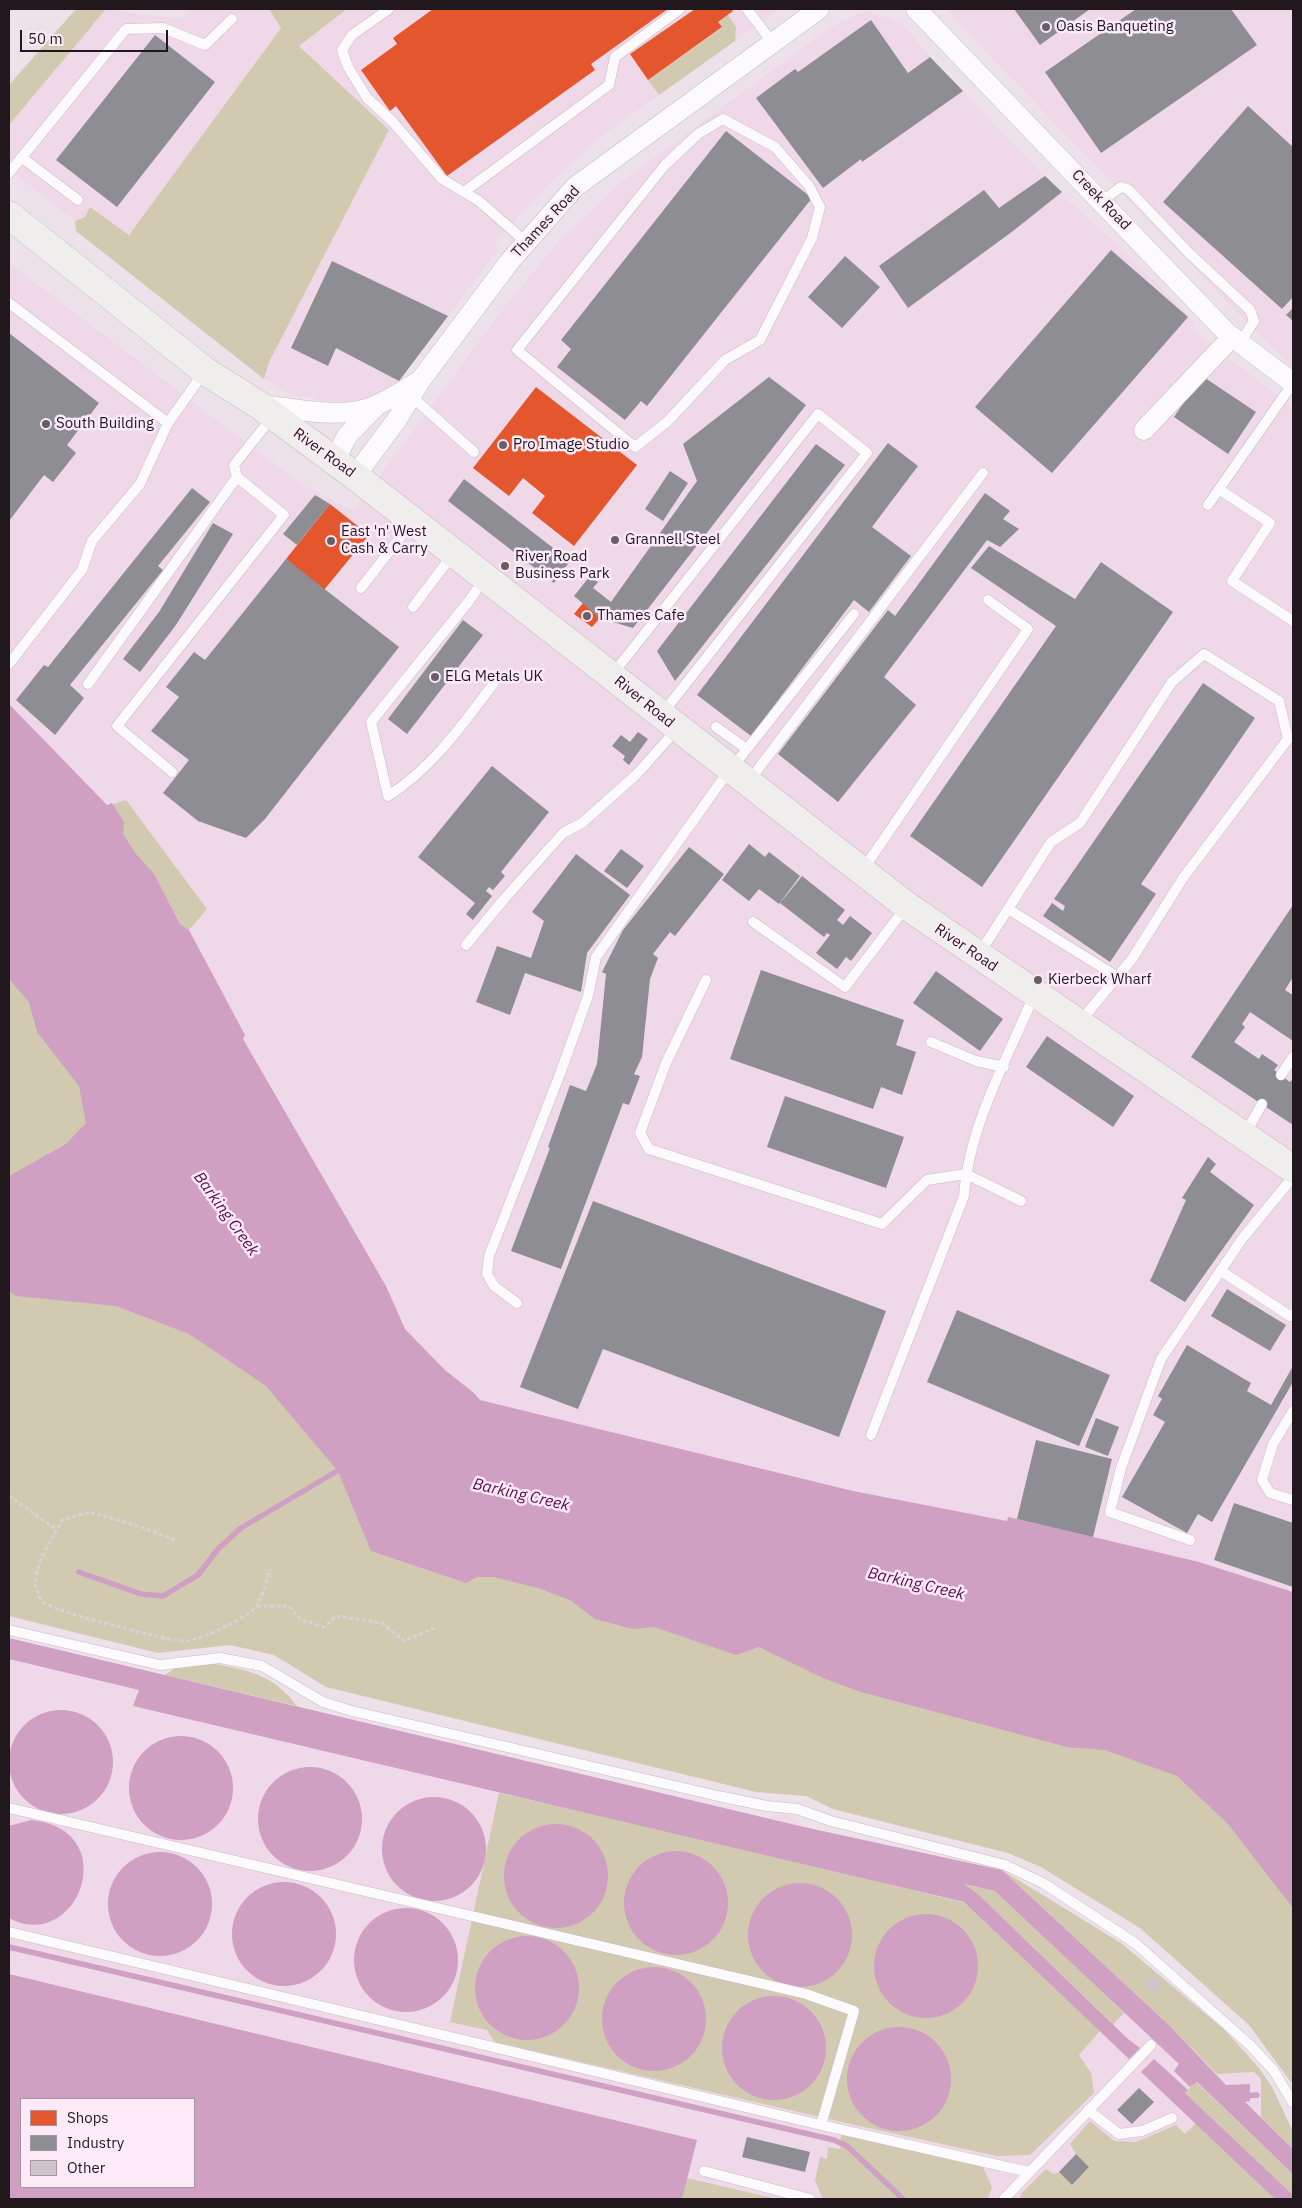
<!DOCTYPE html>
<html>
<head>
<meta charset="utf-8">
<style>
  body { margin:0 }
  #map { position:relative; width:1302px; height:2208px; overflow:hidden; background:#ede1ea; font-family:"IBM Plex Sans",sans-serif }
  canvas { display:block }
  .frame { position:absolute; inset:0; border:10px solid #20181d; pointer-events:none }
  .legend { position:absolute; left:20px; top:2098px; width:175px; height:90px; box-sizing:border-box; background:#fdeaf7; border:1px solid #a596a0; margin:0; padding:6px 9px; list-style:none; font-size:15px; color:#20181d }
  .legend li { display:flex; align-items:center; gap:10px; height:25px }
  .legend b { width:25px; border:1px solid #a596a0 }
  .scale { position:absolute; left:20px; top:30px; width:148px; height:22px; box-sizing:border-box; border:2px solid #20181d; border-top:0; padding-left:6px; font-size:15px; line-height:18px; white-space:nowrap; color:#20181d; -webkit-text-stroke:4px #fdeaf7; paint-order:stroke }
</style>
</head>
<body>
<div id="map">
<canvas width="1302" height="2208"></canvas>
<div class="frame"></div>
<ul class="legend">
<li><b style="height:14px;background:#e4572e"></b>Shops</li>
<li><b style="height:14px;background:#8d8d92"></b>Industry</li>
<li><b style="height:14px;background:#cec4cb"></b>Other</li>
</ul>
<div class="scale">50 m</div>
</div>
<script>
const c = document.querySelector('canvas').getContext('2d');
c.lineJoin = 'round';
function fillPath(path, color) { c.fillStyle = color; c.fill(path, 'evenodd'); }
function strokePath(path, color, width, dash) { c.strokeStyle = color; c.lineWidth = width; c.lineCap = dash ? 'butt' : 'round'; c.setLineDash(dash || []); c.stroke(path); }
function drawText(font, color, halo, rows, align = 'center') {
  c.font = font + ' "IBM Plex Sans",sans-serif'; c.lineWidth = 5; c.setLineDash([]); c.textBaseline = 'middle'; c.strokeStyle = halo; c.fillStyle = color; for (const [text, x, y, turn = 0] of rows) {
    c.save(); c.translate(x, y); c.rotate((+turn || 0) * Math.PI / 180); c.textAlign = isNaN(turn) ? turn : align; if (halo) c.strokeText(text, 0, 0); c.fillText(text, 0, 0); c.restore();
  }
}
const built = new Path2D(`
  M105,9L181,19L192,9H269L281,28L129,235L90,208L85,217L75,221L9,169V125Z
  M346,9H780L600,137L556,178L494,242L499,248L399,381L365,401L342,404L289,394L264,379L269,362L299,46Z
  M945,9H1293V367L1242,318Z
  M864,11L901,22L930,57L1063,196L1118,245L1192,319L1195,332L1286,402L1293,409V1592L1199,1562L1017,1519L1007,1522L853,1491L480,1400L474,1393L445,1370L405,1329L386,1286L243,1038L189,930L207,909L112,803L107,806L9,704V263L301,484L354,511L503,309L559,241L624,180L827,30Z
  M9,1638L768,1818L781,1813L794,1816L804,1828L1002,1870L1217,2074L1254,2072L1261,2079V2117L1293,2149V2199H9ZM21,2099H194V2187H21Z`);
const green = new Path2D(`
  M76,9H106L9,125V85Z
  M269,9H347L299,46L389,130L269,362L264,379L76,231L75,221L85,217L90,207L129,235L281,28Z
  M728,15L736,27L735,41L659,95L648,80L722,28L718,22Z
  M35,731L107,806L126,800L207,909L189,930L180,924L155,875L128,858Z
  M9,877L134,1215L872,1629L1293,1831V2085L1249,2025L1140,1928L1041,1867L1008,1853L833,1809L806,1796L756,1792L326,1687L274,1655L230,1645L158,1653L9,1616Z
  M209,1663C245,1669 274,1674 297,1706L165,1675L175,1668Z
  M499,1793L672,1831L965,1903L1100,2031L1079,2055L1091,2073L1094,2093L1030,2155L997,2156L846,2123L495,2042L487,2030L450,2022Z
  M1002,1870L1121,1943L1226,2031L1259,2068L1272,2087L1293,2132V2149L1261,2117V2079L1254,2072L1217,2074L1171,2027Z
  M962,1884L995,1891L1009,1902L1124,2013L1113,2024L979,1895Z
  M1196,2082L1293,2174V2195L1185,2093Z
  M1090,2121L1114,2141L1136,2142L1176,2125L1185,2134L1196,2123L1275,2199H1020L1021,2194L1046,2169L1054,2174L1059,2172L1072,2185L1089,2167L1076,2154L1070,2144Z
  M841,2134L983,2167L992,2187L988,2199H823L815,2181L820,2157L827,2159L828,2147L840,2149Z
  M687,2178L777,2199H682Z`);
const water = new Path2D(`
  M9,704L107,805L112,803L124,822L123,834L136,854L155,875L180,924L189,930L245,1035L243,1039L386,1286L405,1329L445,1370L474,1393L480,1400L853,1491L1007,1521L1008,1517L1017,1519L1199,1562L1293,1592V1908L1228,1824L1177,1776L1105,1750L1067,1747L861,1692L823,1678L759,1647L736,1655L654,1627L633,1629L595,1619L570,1600L538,1588L494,1577H477L466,1583L371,1551L338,1471L266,1386L189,1334L116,1306L16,1296L9,1291V1176L66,1144L86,1123L79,1086L37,1032L29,1002L9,979Z
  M9,1638L804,1827L1002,1870L1171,2027L1226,2085L1250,2084V2101L1245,2102L1293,2149V2174L1197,2082L1190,2087L1174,2071L1179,2064L995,1891L964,1884L979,1895L1128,2039L1140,2048L1129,2059L964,1902L133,1706L139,1690L9,1659Z
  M9 1762a52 52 0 1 1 104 0a52 52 0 1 1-104 0Z
  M129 1788a52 52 0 1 1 104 0a52 52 0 1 1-104 0Z
  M258 1819a52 52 0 1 1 104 0a52 52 0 1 1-104 0Z
  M382 1849a52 52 0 1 1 104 0a52 52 0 1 1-104 0Z
  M31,1820C125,1829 78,1955 9,1918V1826Z
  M504 1876a52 52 0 1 1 104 0a52 52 0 1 1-104 0Z
  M624 1903a52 52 0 1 1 104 0a52 52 0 1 1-104 0Z
  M108 1904a52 52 0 1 1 104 0a52 52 0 1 1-104 0Z
  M232 1934a52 52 0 1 1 104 0a52 52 0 1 1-104 0Z
  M748 1935a52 52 0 1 1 104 0a52 52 0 1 1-104 0Z
  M354 1960a52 52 0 1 1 104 0a52 52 0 1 1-104 0Z
  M874 1966a52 52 0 1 1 104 0a52 52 0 1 1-104 0Z
  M475 1988a52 52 0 1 1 104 0a52 52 0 1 1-104 0Z
  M602 2019a52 52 0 1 1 104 0a52 52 0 1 1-104 0Z
  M9,1974L697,2140L682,2199H9ZM21,2099H194V2187H21Z
  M722 2048a52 52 0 1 1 104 0a52 52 0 1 1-104 0Z
  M847 2079a52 52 0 1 1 104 0a52 52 0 1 1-104 0Z
  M1154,2059L1188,2090L1185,2093L1293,2195V2199H1275L1141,2072Z`);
const shops = new Path2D(`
  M433,9H668L591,64L595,70L447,176L396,106L390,111L361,70L397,44L393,38Z
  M695,9H731L733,11L718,22L722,27L648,80L630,54Z
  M536,387L637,465L574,546L532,513L545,496L523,478L509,496L473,468Z
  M330,504L369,535L324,590L286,559Z
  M583,603L600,618L592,627L574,614Z`);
const industry = new Path2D(`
  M1014,9H1090L1040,45Z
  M1136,9H1231L1257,45L1101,153L1045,72Z
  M871,20L908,73L930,57L963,91L862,162L861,159L823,188L756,98L795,69L798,72Z
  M155,35L215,82L117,207L56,160Z
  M1248,106L1293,147V297L1282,309L1163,202Z
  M726,131L812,198L647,406L641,401L625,420L557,367L571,349L561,340Z
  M1045,176L1062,192L1013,231L908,308L879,266L984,190L999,208Z
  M1111,250L1188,317L1052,473L975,407Z
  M845,256L880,287L842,328L808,297Z
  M332,261L448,316L399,381L336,348L328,366L291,348Z
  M1293,308V321L1286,315Z
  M9,333L99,403L67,445L76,453L53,482L44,475L9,521Z
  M1202,376L1256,412L1228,454L1174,417Z
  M769,377L806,405L633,628L600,618L574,596L590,576L598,582L593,588L611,602L697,481L683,444Z
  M888,443L918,466L872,527L911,556L869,612L854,600L751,736L697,695Z
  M816,444L845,465L675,681L657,651Z
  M670,471L688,483L663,521L645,509Z
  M464,479L570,561L554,583L448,501Z
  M192,488L210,502L158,566L163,570L70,685L84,698L55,735L16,700L44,665L48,667Z
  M985,493L1010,511L1003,519L1019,529L1000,547L987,540L884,677L916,705L838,802L778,754L888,610L895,616Z
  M315,495L330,504L297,545L283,534Z
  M213,523L233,534L176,625L140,672L123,659L159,612Z
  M989,546L1075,599L1101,562L1173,612L982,887L910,836L1056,626L971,568Z
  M286,559L399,647L265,819L246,838L198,821L163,793L189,760L151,731L179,697L166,687L194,652L205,660Z
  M463,620L483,635L407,734L388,719Z
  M1203,683L1255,718L1141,884L1156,894L1110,962L1043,916L1052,903L1063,911L1065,906L1054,899Z
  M638,732L648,739L629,765L623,760L625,756L612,746L621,735L630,742Z
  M492,766L549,812L501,872L505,876L493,890L489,887L486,891L492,896L473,920L466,914L475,903L418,857Z
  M749,844L765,857L769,852L800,876L779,904L759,889L749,901L722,880Z
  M689,847L724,874L675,936L670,932L653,954L658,958L650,979L642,1057L634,1074L640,1076L629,1105L623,1103L561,1269L511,1251L550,1148L548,1147L570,1085L586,1091L597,1064L606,974L602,972L623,930Z
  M621,849L644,866L627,888L604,871Z
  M576,854L630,895L587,953L581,992L525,973L510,1015L476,1002L497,946L531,958L544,921L532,912Z
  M802,876L845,910L837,920L843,925L850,916L872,933L851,961L846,957L837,969L816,953L830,935L827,933L824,937L780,903Z
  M1293,905V977L1285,990L1293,995V1041L1250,1012L1242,1024L1245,1027L1234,1042L1259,1059L1262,1054L1278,1065L1274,1070L1290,1082L1293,1078V1125L1191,1057Z
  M761,970L904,1020L896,1045L916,1052L902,1095L881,1087L873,1109L730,1059Z
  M936,971L1003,1019L980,1051L913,1003Z
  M1047,1036L1134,1096L1113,1127L1026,1067Z
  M785,1096L904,1137L886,1188L767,1147Z
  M1208,1157L1216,1164L1210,1172L1254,1205L1185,1302L1150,1281L1186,1200L1182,1198Z
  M593,1201L886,1311L839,1437L603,1349L578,1409L520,1387Z
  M1227,1289L1286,1325L1270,1351L1211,1316Z
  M957,1310L1110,1375L1079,1446L927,1382Z
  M1187,1345L1251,1383L1247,1391L1271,1405L1293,1366V1382L1212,1522L1198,1514L1187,1533L1122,1497L1165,1422L1153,1415L1162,1399L1158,1396Z
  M1096,1418L1119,1427L1108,1456L1085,1447Z
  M1036,1440L1112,1459L1093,1537L1017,1519Z
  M1234,1503L1293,1523V1587L1214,1560Z
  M1139,2088L1154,2102L1132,2124L1117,2110Z
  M747,2137L810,2152L805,2172L742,2157Z
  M1076,2154L1089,2167L1072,2185L1059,2172Z`);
const stream = new Path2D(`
  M79,1572L141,1594L163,1596L198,1575L218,1549L241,1528L344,1467
  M9,1947L834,2140L847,2146L903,2199
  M1243,2096L1257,2095`);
const building = new Path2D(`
  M1154,1976L1163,1985L1154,1994L1145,1985Z`);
const path = new Path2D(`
  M9,1496L57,1530
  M175,1540L144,1528L90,1512L62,1520C54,1537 32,1567 36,1586C37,1591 40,1599 44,1603C54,1611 174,1643 187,1641C203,1639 248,1618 257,1605C263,1595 266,1580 271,1569
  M257,1606H289L300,1619L324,1627L336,1616L382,1623L404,1641L435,1628`);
const lane = new Path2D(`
  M389,9L352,35L342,50L348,67L367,98L392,121L442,179L479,201L526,242
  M747,9L772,42
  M723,119L775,147L809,186L820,207L812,238L760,340L725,360L667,422L635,447L517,350L665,165L698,134Z
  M21,157L78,200
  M9,173L126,29L163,28L205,45L232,19
  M464,192L609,85L615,57L680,9
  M1102,201L1121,187L1128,189L1189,253L1250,310L1254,321L1240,343
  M9,303L168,423
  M411,396L474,452
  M1220,490L1270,523L1232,581L1293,621
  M1208,505L1293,383
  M484,579L469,601L371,722L388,796C434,767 465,721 497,679
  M361,588L412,522
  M413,607L453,554
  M9,664L82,570L92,541L140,484L168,423L204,372
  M612,675L818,414L867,453L662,714
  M88,684L237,477
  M716,727L747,749
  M172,772L117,726L284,515L237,477L234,465L273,416
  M749,781L983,473
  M862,871L1028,629L988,600
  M753,922L845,987L906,907
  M466,945L505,898L563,833L582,823L637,774L677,729
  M979,954L1008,909
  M706,980L666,1063L640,1133L649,1149L882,1224L927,1180L946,1177L966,1174L1021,1201
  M1079,1023L1132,959L1183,878L1288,739L1279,701L1204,654L1172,682L1080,823L1051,842L1008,909L1116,976
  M931,1042L976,1061L1004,1067
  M1281,1075L1293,1057
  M1245,1134L1262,1104
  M1221,1271L1290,1316L1293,1314
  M517,1303L494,1286L487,1274L489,1256L560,1074L588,996L596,957L720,783L854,614
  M1293,1411L1273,1444L1262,1480L1270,1493L1293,1500
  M871,1435L964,1196C969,1125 1007,1060 1034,995
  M1190,1540L1110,1512L1121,1468L1161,1359L1242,1239L1293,1177
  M9,1630L160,1665L220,1658L262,1666L323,1702L352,1711L718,1796L767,1806L797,1809L831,1821L1005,1865L1043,1883L1135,1943L1251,2046L1274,2071L1293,2103
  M9,1808L806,1994L854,2011L821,2125
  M9,1932L821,2125L1029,2172
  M1088,2110L1119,2134L1142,2131L1172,2118
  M704,2171L810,2199
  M1004,2199L1151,2045`);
const street = new Path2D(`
  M916,9L1227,333L1293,383
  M259,405C295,408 344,421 377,405C391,399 404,390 418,382
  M1144,430L1232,337
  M335,460L347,436L375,407
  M355,476L398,418L420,381L510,261L575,187L819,9`);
const secondary = new Path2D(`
  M9,215L205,371L259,405L355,476L907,906L1293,1169`);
const markers = [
  [1046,27,5,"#685e65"],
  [46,424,5,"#685e65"],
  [503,445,5,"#685e65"],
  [615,540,5,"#685e65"],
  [331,541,5,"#685e65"],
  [505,566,5,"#685e65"],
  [587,616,5,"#685e65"],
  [435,677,5,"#685e65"],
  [1038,980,5,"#685e65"]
];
const poiNames = [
  ["Oasis Banqueting",1056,27],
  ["South Building",56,424],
  ["Pro Image Studio",513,445],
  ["East 'n' West",341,532],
  ["Cash & Carry",341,549],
  ["Grannell Steel",625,540],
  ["River Road",515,557],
  ["Business Park",515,574],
  ["Thames Cafe",597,616],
  ["ELG Metals UK",445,677],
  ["Kierbeck Wharf",1048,980]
];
const streetNames = [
  ["Creek Road",1101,200,46],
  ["Thames Road",546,222,-47],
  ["River Road",324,453,36],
  ["River Road",644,702,39],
  ["River Road",966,948,34]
];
const waterNames = [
  ["Barking Creek",226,1214,54],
  ["Barking Creek",521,1495,13],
  ["Barking Creek",916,1584,13]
];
fillPath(built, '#efd9e8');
fillPath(green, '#d2c9b1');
fillPath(water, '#cfa0c2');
fillPath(shops, '#e4572e');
fillPath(industry, '#8d8d92');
strokePath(stream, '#cfa0c2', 5.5);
fillPath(building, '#cec4cb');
strokePath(lane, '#c5bcc2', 11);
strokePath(street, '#c5bcc2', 21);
strokePath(secondary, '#c5bcc2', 29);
strokePath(path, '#d6d2d5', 3, [4, 2.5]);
strokePath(lane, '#fcfafc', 10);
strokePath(street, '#fcfafc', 20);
strokePath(secondary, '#f0eeec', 28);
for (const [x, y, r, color] of markers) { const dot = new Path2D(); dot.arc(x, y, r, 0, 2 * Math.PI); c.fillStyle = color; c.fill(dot); strokePath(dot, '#fdeaf7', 2); }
drawText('15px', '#20181d', '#fdeaf7', poiNames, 'left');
drawText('15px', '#20181d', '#fdeaf7', streetNames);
drawText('italic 16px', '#570c49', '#fdeaf7', waterNames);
</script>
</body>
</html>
